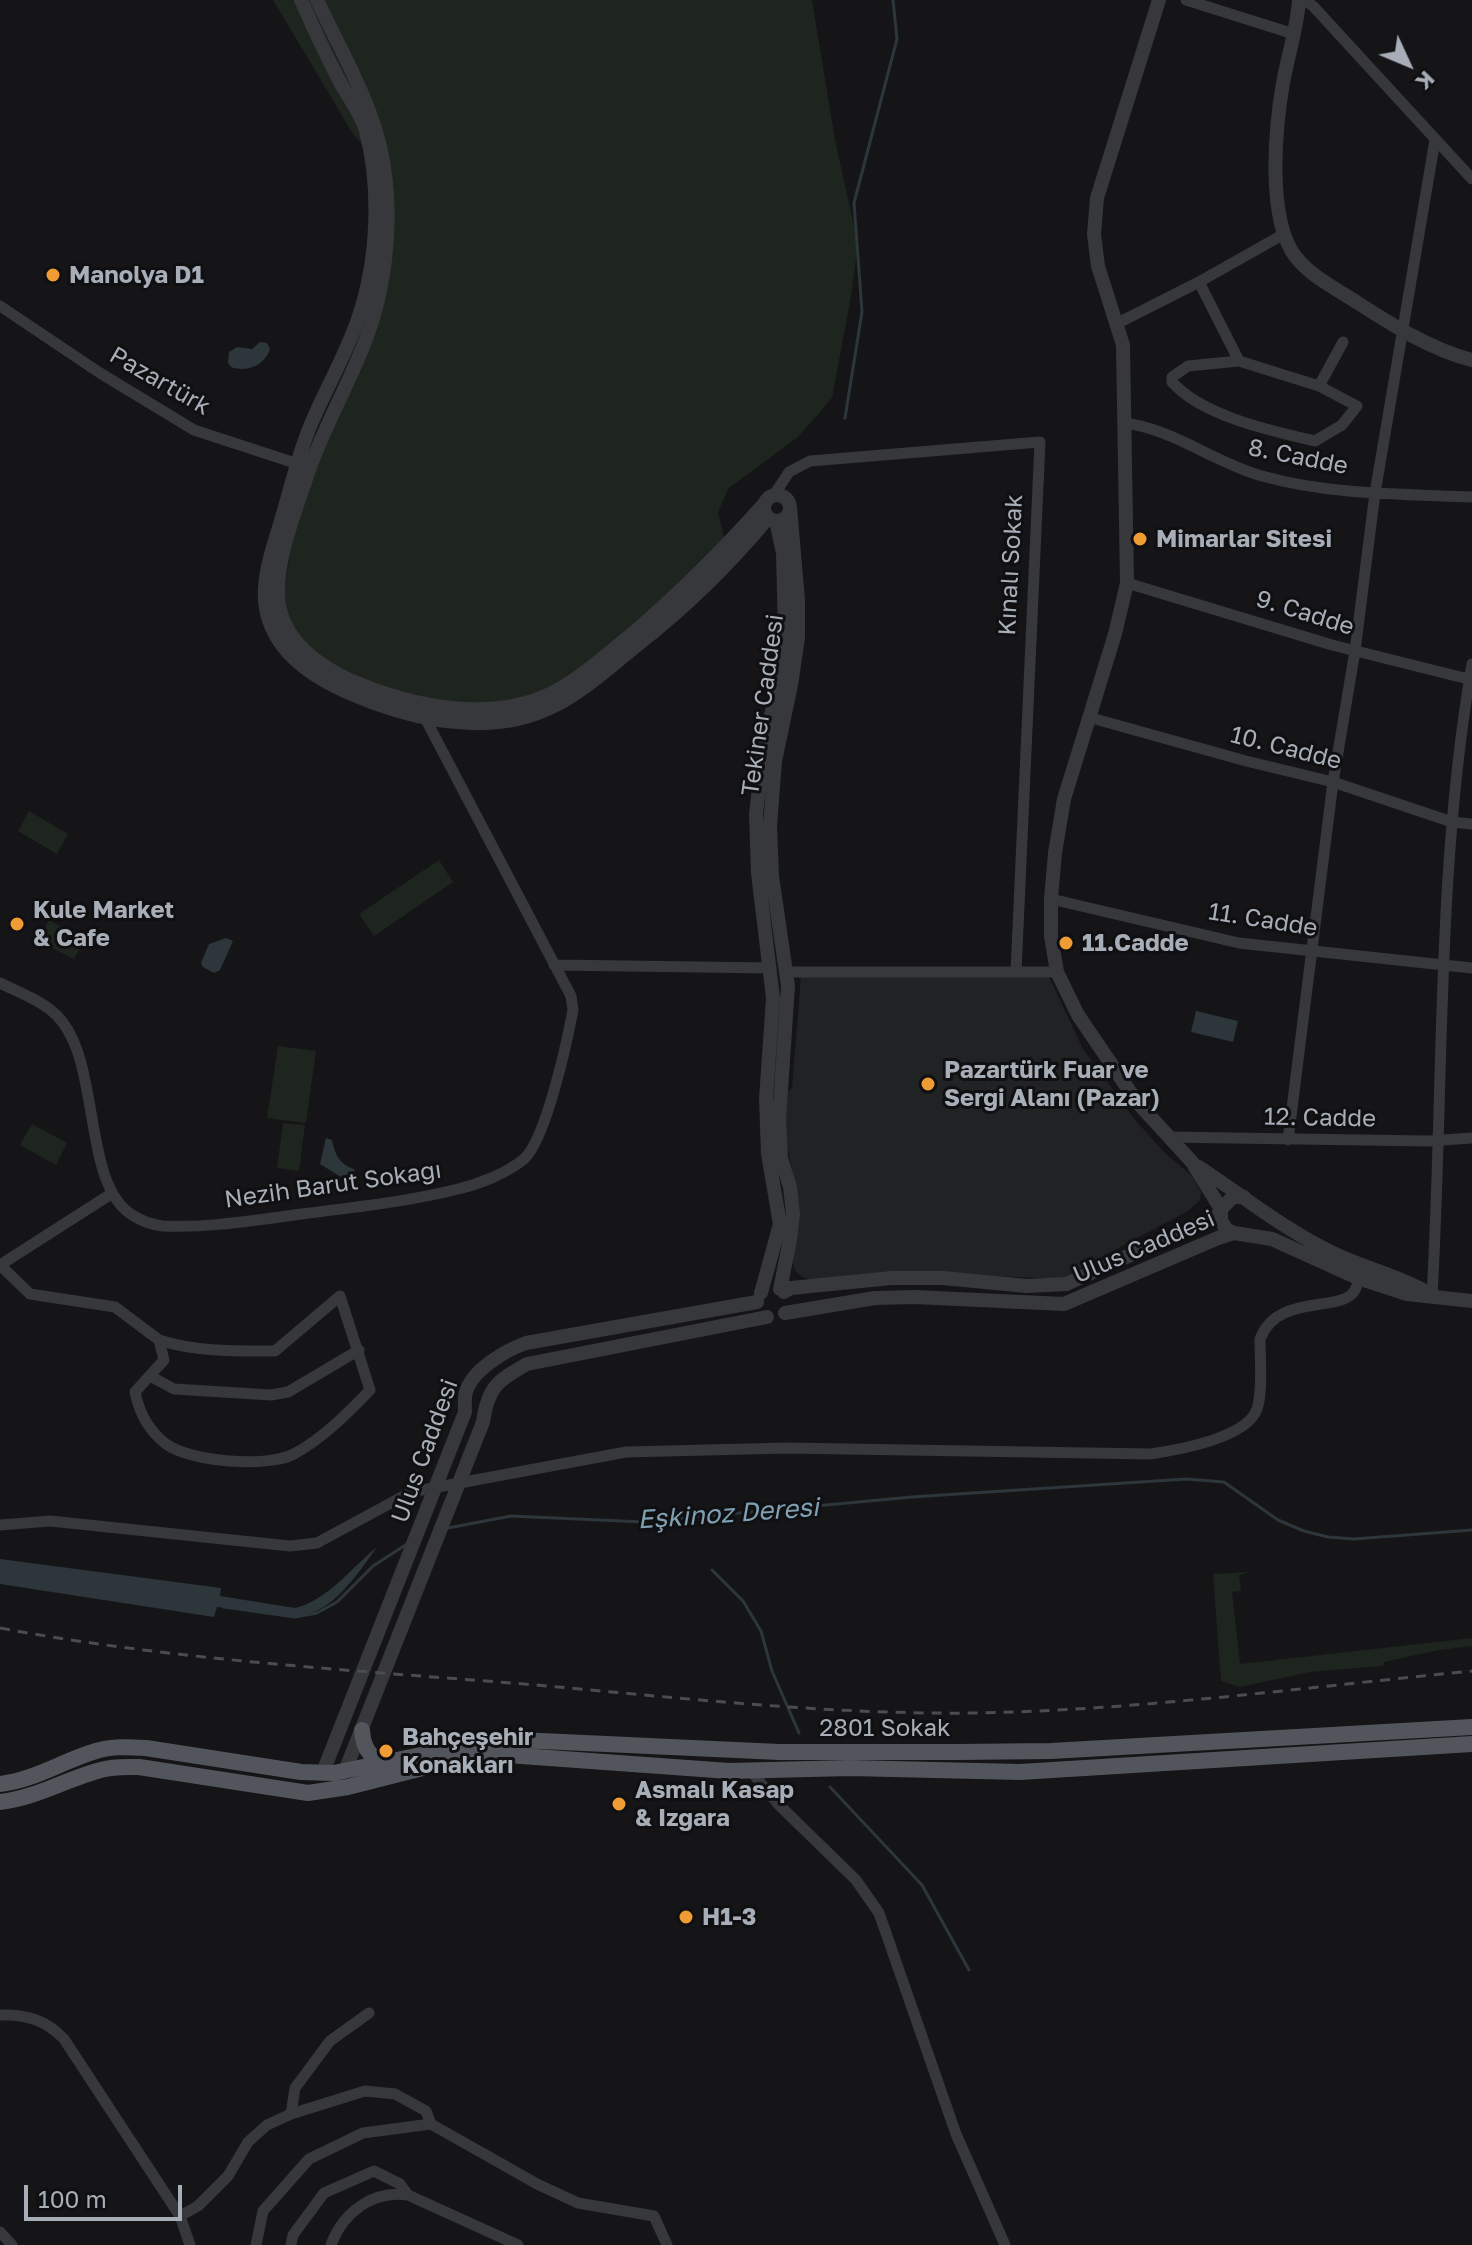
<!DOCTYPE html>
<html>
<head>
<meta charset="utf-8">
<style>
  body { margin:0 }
  #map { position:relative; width:1472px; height:2245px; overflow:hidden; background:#151517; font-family:"Golos Text",sans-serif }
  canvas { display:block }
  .north { position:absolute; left:1368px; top:24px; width:80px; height:80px; -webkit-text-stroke:6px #101012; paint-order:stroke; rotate:134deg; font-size:22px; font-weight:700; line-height:32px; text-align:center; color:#a7aeb7 }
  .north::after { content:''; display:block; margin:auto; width:28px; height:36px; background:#a7aeb7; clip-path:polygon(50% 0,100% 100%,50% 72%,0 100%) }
  .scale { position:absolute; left:24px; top:2185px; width:158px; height:36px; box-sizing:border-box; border:4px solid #a7aeb7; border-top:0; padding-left:10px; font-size:24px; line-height:28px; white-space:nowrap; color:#a7aeb7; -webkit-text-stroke:6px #101012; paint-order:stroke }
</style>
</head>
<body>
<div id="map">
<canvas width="1472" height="2245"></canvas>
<div class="north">K</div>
<div class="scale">100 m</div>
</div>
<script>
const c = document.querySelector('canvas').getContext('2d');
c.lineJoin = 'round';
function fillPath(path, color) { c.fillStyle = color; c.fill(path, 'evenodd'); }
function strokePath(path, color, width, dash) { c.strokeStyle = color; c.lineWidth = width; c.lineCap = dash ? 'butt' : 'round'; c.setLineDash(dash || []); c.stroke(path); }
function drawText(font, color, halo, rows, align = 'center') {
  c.font = font + ' "Golos Text",sans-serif'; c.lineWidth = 6; c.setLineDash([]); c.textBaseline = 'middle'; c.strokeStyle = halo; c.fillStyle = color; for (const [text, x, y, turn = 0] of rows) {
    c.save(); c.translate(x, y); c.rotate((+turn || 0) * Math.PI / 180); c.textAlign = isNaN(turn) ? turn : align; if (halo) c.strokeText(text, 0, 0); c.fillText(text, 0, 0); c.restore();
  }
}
const built = new Path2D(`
  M801,976L1049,977L1083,1049L1136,1121L1166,1154L1192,1176L1201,1192L1200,1200L1188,1211L1060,1279L890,1271L810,1280L803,1277L796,1272L792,1260L796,1188L786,1140V1094L792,1088Z`);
const green = new Path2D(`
  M273,0H812L835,140L858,244L851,296L832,398L798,437L729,488L718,512L728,554L570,692L417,724L312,663L281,604L293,540L314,454L356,343L380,242L371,154L353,134Z
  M29,811L68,834L57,854L18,831Z
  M439,860L453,882L374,936L359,914Z
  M49,920L85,939L74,959L38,941Z
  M278,1046L316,1051L306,1123L267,1118Z
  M283,1123L305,1125L299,1171L277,1168Z
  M32,1124L67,1143L56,1165L20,1145Z
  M1252,1572L1239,1575L1241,1591L1232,1592L1240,1664L1472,1638V1646L1439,1650L1384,1662L1383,1666L1310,1672L1240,1687L1221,1681L1213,1574Z`);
const water = new Path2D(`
  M260,342L267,343L270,349C265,365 247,373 231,367L228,363L229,352L237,347L252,349Z
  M226,938L233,941L220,970L214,973L203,967L201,963L209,944Z
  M1196,1011L1238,1021L1233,1042L1191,1032Z
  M326,1138L332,1140C335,1154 339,1164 354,1169L355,1175L351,1179L341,1177L320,1164Z
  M377,1547C358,1573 334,1612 299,1616C278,1618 240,1609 217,1607L214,1617L0,1584V1559L221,1588L220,1596L295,1608C328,1600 351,1568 377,1547Z`);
const stream = new Path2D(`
  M845,418L862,312L854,203L897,39L893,0
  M653,1523L662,1531
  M448,1528L511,1516L643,1522L912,1497L1186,1479L1224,1482L1278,1520L1304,1531L1328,1537L1354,1539L1472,1530
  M712,1570L743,1601L761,1631L772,1671L799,1733
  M224,1607L295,1617L317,1613L337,1602L373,1566L407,1544
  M830,1787L922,1885L969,1970`);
const minor = new Path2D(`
  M1186,0L1294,34
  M1304,0L1313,6L1472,179
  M1199,282L1239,361
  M0,306L100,373L194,430L298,464
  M1118,323L1199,282L1284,234
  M1239,361L1319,386L1357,406L1342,425L1315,441C1272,431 1202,416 1172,382V377L1188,366Z
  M1319,386L1343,342
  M1124,423C1171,428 1215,463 1262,476C1330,495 1403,494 1472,497
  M774,495L789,472L810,461L1040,442L1016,972
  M1127,583L1332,645L1472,680
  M1088,717L1246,761L1333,782L1452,822L1472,824
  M1051,899L1239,943L1472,968
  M554,965L771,968
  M787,972H1057
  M0,983C18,992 38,999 53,1012C104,1055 79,1185 134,1216C142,1221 153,1225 163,1226C209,1228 256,1220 302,1214C354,1207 407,1202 458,1189C480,1184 507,1173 524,1159C546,1139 567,1042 573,1010L571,996L425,718
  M1168,1137L1428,1141L1472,1138
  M1288,1140L1333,782L1355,651L1375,493L1435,140
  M111,1194L0,1265L30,1294L115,1307L159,1340L164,1360L135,1392C139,1412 149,1431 166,1444C191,1462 267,1468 294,1454C322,1439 348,1413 370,1390L340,1296L275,1351C236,1351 196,1352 159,1340
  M1432,1296C1444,1085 1436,872 1472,664
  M150,1376L174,1389L271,1395L288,1392L359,1350
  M0,1525L50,1521L290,1546L317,1543L411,1492L626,1452L787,1448L1150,1454C1178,1450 1247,1438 1257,1409C1263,1391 1260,1358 1260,1339C1278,1292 1342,1314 1355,1290C1358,1285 1359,1277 1360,1272
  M751,1771L778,1804L856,1880L879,1913L956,2134L1005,2245
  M0,2015C26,2014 46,2020 64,2039L180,2216L190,2245
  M291,2114L295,2088L330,2041L369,2013
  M180,2216L198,2206L228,2176L248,2142L267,2125L291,2114L365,2091L395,2094L426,2111L431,2124L537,2184L578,2203L654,2216L667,2245
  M0,2232L12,2245
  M256,2245L263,2211L309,2159L363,2133L431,2124
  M291,2245L293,2235L324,2193L374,2171L400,2184L408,2195
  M331,2245C343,2212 373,2190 408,2195L518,2245`);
const tertiary = new Path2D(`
  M301,0C313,27 325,54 339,80C347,96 362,114 366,131C381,189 378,261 358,319C345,357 324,392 309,429C298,457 291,486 283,514C275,543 263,571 265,601C269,646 307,674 345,691C408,719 489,739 554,706C584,691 610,667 636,646C685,608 728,566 768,518
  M317,0C335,39 358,78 372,119C396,187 391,272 366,339C349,384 325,425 309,470C297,507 276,558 278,597C281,639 317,665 352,681C413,707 490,723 552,693C581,678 607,654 632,634C680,593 723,550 765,503
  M1159,0L1097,198L1094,234L1098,266L1123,345L1127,583L1115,634L1064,799L1055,853L1051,899V936L1057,972L1078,1015L1137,1102L1192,1162L1221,1209
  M1299,0C1297,29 1288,55 1283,83C1275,129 1267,218 1295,256C1311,277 1337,289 1358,303C1392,325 1432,350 1472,360
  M764 508a13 13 0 1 1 26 0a13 13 0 1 1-26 0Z
  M1199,1167C1241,1195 1280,1226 1325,1249C1358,1267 1396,1274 1428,1293
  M1244,1197H1233L1221,1209V1221L1227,1230L1234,1233L1272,1239L1358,1278L1407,1294L1472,1301
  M780,1289L790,1240L793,1214L790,1187L781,1158L779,1120L788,986L772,876L770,826L775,761L791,685L798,638V600L790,507
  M784,1292L791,1288L891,1278H943L1027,1286L1066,1284L1219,1215
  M761,1293L780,1224L768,1154L766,1099L773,998L758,873L756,814L762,761L779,677L785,632L783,553L776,521
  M785,1313L875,1298L914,1297L1064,1304L1218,1238L1234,1233
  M345,1771L483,1422C488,1387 497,1381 527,1364L767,1317
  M323,1772L465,1412C465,1406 464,1398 466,1392C472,1370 506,1350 526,1343L757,1302`);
const primary = new Path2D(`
  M362,1730C363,1747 369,1757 385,1764
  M0,1784C35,1780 62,1761 96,1751C112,1746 129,1747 146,1748L301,1772L334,1773L498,1739L779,1752H958L1051,1751L1472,1727
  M0,1802C36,1798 66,1779 101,1770C113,1766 127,1767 139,1767L308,1793L348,1787L466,1757L494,1754L729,1771L850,1768L1020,1772L1472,1744`);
const rail = new Path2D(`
  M0,1628C173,1660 349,1670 524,1684C674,1697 826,1715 976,1713C1142,1710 1307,1687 1472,1671`);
const markers = [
  [53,275,8,"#ef9c35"],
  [1140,539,8,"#ef9c35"],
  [17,924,8,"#ef9c35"],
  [1066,943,8,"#ef9c35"],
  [928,1084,8,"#ef9c35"],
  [386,1751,8,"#ef9c35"],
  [619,1804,8,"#ef9c35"],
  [686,1917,8,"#ef9c35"]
];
const poiNames = [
  ["Manolya D1",69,275],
  ["Mimarlar Sitesi",1156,539],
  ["Kule Market",33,910],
  ["& Cafe",33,938],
  ["11.Cadde",1082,943],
  ["Pazartürk Fuar ve",944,1070],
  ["Sergi Alanı (Pazar)",944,1098],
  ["Bahçeşehir",402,1737],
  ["Konakları",402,1765],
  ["Asmalı Kasap",635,1790],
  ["& Izgara",635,1818],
  ["H1-3",702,1917]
];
const streetNames = [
  ["Pazartürk",160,381,30],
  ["8. Cadde",1298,457,11],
  ["Kınalı Sokak",1011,565,-87],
  ["9. Cadde",1305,613,17],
  ["Tekiner Caddesi",763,705,-82],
  ["10. Cadde",1286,748,14],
  ["11. Cadde",1263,920,9],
  ["12. Cadde",1320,1118,1],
  ["Nezih Barut Sokağı",333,1185,-8],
  ["Ulus Caddesi",1144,1247,-23],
  ["Ulus Caddesi",425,1451,-70],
  ["2801 Sokak",885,1728]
];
const waterNames = [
  ["Eşkinoz Deresi",728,1514,-4]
];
fillPath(built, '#212224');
fillPath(green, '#1d251e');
fillPath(water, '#2c363b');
strokePath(stream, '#2c363b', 3);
strokePath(minor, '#36383c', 11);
strokePath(tertiary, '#36383c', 14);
strokePath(primary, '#52555b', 16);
strokePath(rail, '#494c51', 3, [10, 8]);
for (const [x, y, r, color] of markers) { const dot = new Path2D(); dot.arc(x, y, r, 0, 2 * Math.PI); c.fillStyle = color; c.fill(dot); strokePath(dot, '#101012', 3); }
drawText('bold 24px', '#a7aeb7', '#101012', poiNames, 'left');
drawText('24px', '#a7aeb7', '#101012', streetNames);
drawText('italic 26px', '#7fa0b2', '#101012', waterNames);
</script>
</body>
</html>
